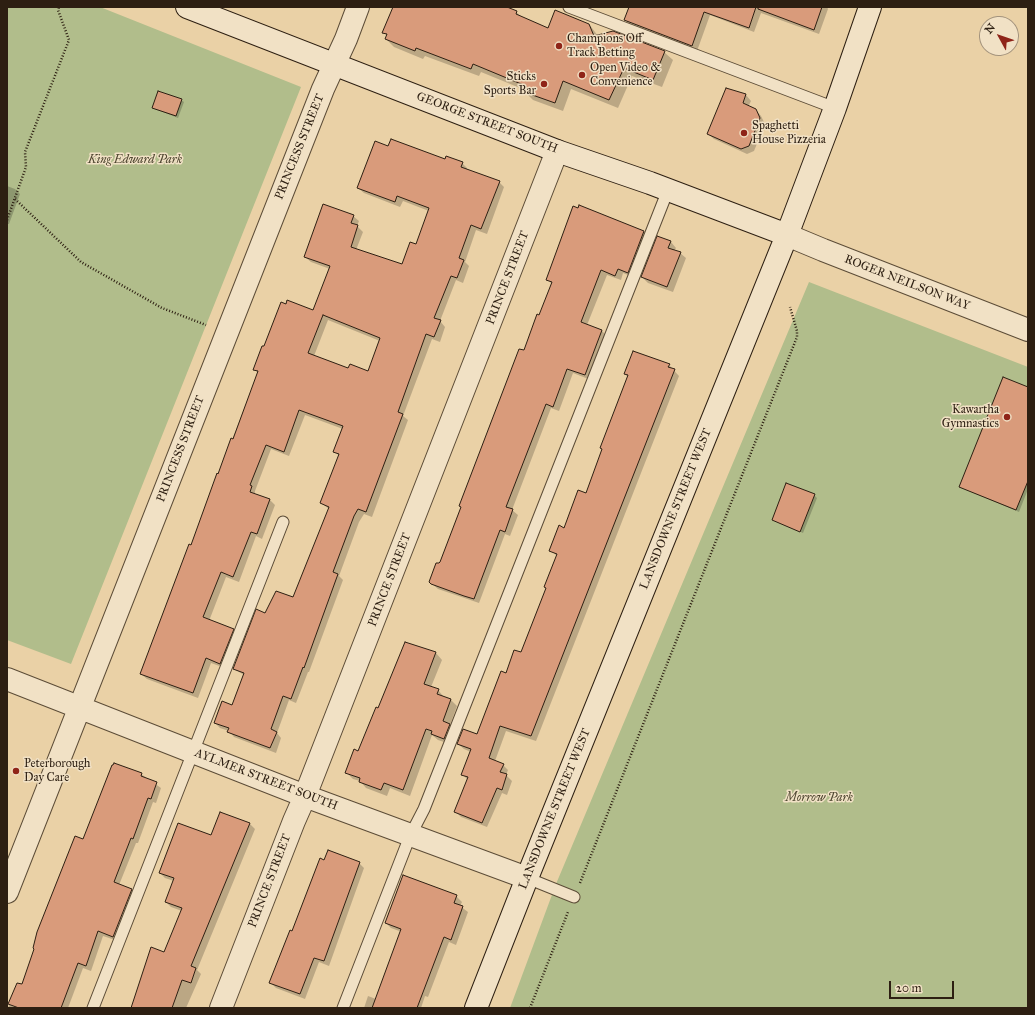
<!DOCTYPE html>
<style>
body{margin:0}
#map{position:relative;width:1035px;height:1015px;overflow:hidden;background:#ead1a6;font-family:"IM FELL Great Primer",serif}
canvas{display:block}
.frame{position:absolute;inset:0;border:8px solid #2d1f12;pointer-events:none}
.north{position:absolute;left:979px;top:16px;width:40px;height:40px;box-sizing:border-box;background:#f1e1c5;border:1px solid #a3937d;border-radius:50%;rotate:310deg;font-size:11px;font-weight:700;line-height:16px;text-align:center;color:#2d1f12}
.north::after{content:'';display:block;margin:auto;width:14px;height:18px;background:#8f2418;clip-path:polygon(50% 0,100% 100%,50% 72%,0 100%)}
.scale{position:absolute;left:889px;top:981px;width:65px;height:18px;box-sizing:border-box;border:2px solid #2d1f12;border-top:0;padding-left:5px;font-size:12px;line-height:14px;white-space:nowrap;color:#2d1f12;-webkit-text-stroke:3px #f1e1c5;paint-order:stroke}
</style>
<div id="map">
<canvas width="1035" height="1015"></canvas>
<div class="frame"></div>
<div class="north">N</div>
<div class="scale">20 m</div>
</div>
<script>
const ctx = document.querySelector('canvas').getContext('2d');
ctx.lineJoin = 'round';
function fill(path, color) {
  ctx.fillStyle = color;
  ctx.fill(path, 'evenodd');
}
function shape(rows) {
  const path = new Path2D();
  for (const r of rows) {
    path.moveTo(r[0], r[1]);
    for (let i = 2; i < r.length; i += 2) path.lineTo(r[i], r[i + 1]);
  }
  return path;
}
function trace(path, color, width, dash) {
  ctx.strokeStyle = color;
  ctx.lineWidth = width;
  ctx.lineCap = dash ? 'butt' : 'round';
  ctx.setLineDash(dash || []);
  ctx.stroke(path);
}
function write(font, color, halo, rows, align = 'center') {
  ctx.font = font + ' "IM FELL Great Primer",serif';
  ctx.lineWidth = 3;
  ctx.setLineDash([]);
  ctx.textBaseline = 'middle';
  ctx.strokeStyle = halo;
  ctx.fillStyle = color;
  for (const [text, x, y, turn = 0] of rows) {
    ctx.save();
    ctx.translate(x, y);
    ctx.rotate((+turn || 0) * Math.PI / 180);
    ctx.textAlign = isNaN(turn) ? turn : align;
    if (halo) ctx.strokeText(text, 0, 0);
    ctx.fillText(text, 0, 0);
    ctx.restore();
  }
}
const green = shape([
 [7,7,100,7,301,87,71,664,7,640],
 [809,282,1028,367,1028,1008,510,1008,556,884]
]);
const shadow = shape([
 [394,7,504,7,516,12,523,18,549,30,589,24,598,36,664,52,673,60,662,87,632,76,618,108,571,89,563,111,533,100,525,92,525,90,481,72,479,76,425,56,423,59,394,47,386,39,387,36,384,32],
 [630,7,827,7,828,9,819,34,761,13,754,32,710,15,697,51,630,25,625,20],
 [726,89,746,95,751,101,748,107,756,110,761,116,765,124,754,151,747,154,714,139,708,134],
 [181,100,184,102,178,118,153,108],
 [388,147,462,163,467,168,467,170,499,182,504,187,487,234,476,230,465,262,469,266,463,283,456,280,440,321,445,327,440,342,432,339,403,416,408,420,372,517,364,514,359,522,339,576,343,580,309,672,308,672,296,703,289,700,277,733,281,738,276,753,234,737,229,731,220,728,215,723,232,706,244,675,234,669,266,614,294,598,329,509,321,503,339,456,335,451,343,429,305,415,289,456,271,449,255,491,255,495,270,500,275,505,262,539,256,536,239,582,226,577,209,621,233,630,238,635,225,668,211,663,198,698,147,679,141,674,258,373,254,369,265,348,314,311,330,269,311,262,305,257,353,216,359,221,357,226,363,232,356,250,402,266,416,245,429,211,403,201,400,207,364,193,358,188],
 [328,320,380,341,369,372,349,369,314,356],
 [7,186,15,189,20,194,9,224,7,224],
 [579,206,644,232,649,237,633,277,623,273,621,280,607,275,587,325,602,331,607,336,591,380,573,373,559,411,551,408,512,510,518,515,510,536,505,534,479,603,438,589,430,582,439,565,524,352,540,317,552,284,547,279],
 [658,237,671,242,676,248,674,251,680,253,686,258,673,292,648,283,642,277],
 [669,365,679,376,536,741,506,731,495,761,503,765,508,770,506,775,512,781,507,795,502,793,487,827,461,817,456,812,468,780,463,775,471,752,464,749,458,744,477,735,506,674,522,654,547,589,557,556,550,550,587,494,603,450,601,448,628,377,625,374],
 [1028,388,1028,489,1019,512,960,487],
 [814,495,817,498,803,533,773,520],
 [436,653,442,660,431,687,438,690,444,697,451,700,457,706,450,725,456,731,450,744,438,740,432,735,410,796,390,788,387,796,366,788,360,781,353,779,346,772,359,752,379,709],
 [141,774,161,788,156,803,153,802,138,843,136,843,119,885,131,890,137,895,118,941,103,936,91,971,83,968,68,1008,8,1008,17,984,22,986,84,841],
 [250,824,255,829,197,970,201,974,186,1008,132,1008,165,954,182,911,171,907,166,902,174,881,165,878,160,873,212,836],
 [324,861,359,863,364,868,329,966,319,962,305,999,276,988,270,982],
 [456,896,462,902,460,906,468,912,456,945,449,942,428,997,425,996,421,1008,364,1008,368,996,376,999,402,932,391,928,386,923]
]);
const building = shape([
 [393,7,507,7,517,11,516,14,548,28,555,10,589,24,594,36,613,31,665,51,653,80,624,68,609,100,563,81,555,103,524,92,526,86,473,64,471,69,416,48,415,51,385,39,387,34,382,33,393,7],
 [629,7,756,7,749,28,704,12,692,46,624,20,629,7],
 [758,7,822,7,814,30,758,9,758,7],
 [726,88,746,94,743,103,756,109,760,118,749,146,741,149,707,134,726,88],
 [158,91,182,99,176,116,152,108,158,91],
 [391,139,445,159,446,156,463,162,461,167,500,181,481,229,471,225,459,258,464,260,457,278,451,276,434,318,441,320,434,337,426,334,398,412,403,414,366,512,358,509,354,516,333,572,338,574,304,668,303,667,291,699,283,696,271,729,277,732,270,748,227,732,229,728,214,723,222,701,232,705,244,673,233,669,256,609,265,613,276,591,293,597,329,507,320,503,339,454,333,452,343,426,299,410,284,452,266,445,250,485,252,486,250,492,270,499,257,534,251,532,233,577,221,572,203,617,234,629,220,664,206,658,193,693,140,674,189,544,191,545,217,473,218,474,231,438,233,439,258,371,253,370,262,346,264,346,281,302,286,304,287,300,313,310,330,266,304,257,323,204,354,215,351,223,358,225,351,247,402,264,410,242,416,244,429,208,397,196,395,202,357,188,375,141,388,146,391,139],
 [323,315,380,338,368,371,350,364,348,368,308,353,323,315],
 [579,205,644,231,628,273,618,269,615,276,601,270,581,322,602,330,585,375,567,369,553,407,546,404,506,507,513,509,505,532,500,530,474,599,464,596,431,584,429,582,436,563,439,563,440,562,461,507,459,506,519,349,524,350,537,314,539,315,552,282,546,280,573,206,578,208,579,205],
 [657,236,671,241,668,248,681,252,667,287,641,277,657,236],
 [633,351,670,364,668,367,675,369,531,736,500,726,489,758,504,764,500,772,507,774,502,790,497,788,482,823,454,812,468,777,461,775,471,749,457,744,463,729,477,734,501,671,506,673,514,650,521,652,546,588,544,587,557,554,549,551,559,525,564,528,578,490,586,493,602,449,600,448,628,375,624,374,633,351],
 [1003,377,1028,387,1028,481,1016,510,959,487,1003,377],
 [786,483,815,494,800,532,772,520,786,483],
 [405,642,436,652,424,684,439,689,437,694,451,699,443,721,450,724,444,739,431,734,432,731,426,729,403,790,384,783,381,790,359,782,360,778,345,773,354,749,358,751,376,707,378,708,405,642],
 [114,763,142,773,141,776,157,782,151,799,148,798,133,839,131,838,114,882,132,889,113,937,98,931,86,966,78,963,61,1008,19,1008,8,1004,17,983,22,984,34,949,33,948,37,932,75,836,83,839,112,765,113,765,114,763],
 [220,812,250,823,191,966,196,968,191,983,182,980,172,1008,131,1008,151,947,164,952,182,908,165,902,174,878,159,873,178,823,211,835,220,812],
 [328,850,360,862,324,961,314,958,300,994,269,983,290,930,292,931,320,858,324,860,328,850],
 [403,875,457,895,454,903,463,906,451,940,444,937,417,1008,372,1008,401,929,385,923,403,875]
]);
const path = shape([
 [15,199,81,262,162,308,206,325],
 [7,220,26,167,25,152,69,40,58,10,59,7],
 [580,883,797,337,797,331,790,307],
 [530,1008,568,912]
]);
const service = shape([
 [569,7,835,108],
 [527,878,574,897],
 [93,1008,283,522],
 [343,1008,410,836,424,809,668,190]
]);
const minor = shape([
 [787,235,823,250,1028,330],
 [7,679,305,796,527,878],
 [7,892,323,89,346,39,358,7],
 [221,1008,294,821,305,796,557,151]
]);
const secondary = shape([
 [187,7,557,151,650,183,787,235],
 [476,1008,527,878,787,235,835,108,870,7]
]);
const markers = [
 [559,46,4,"#8f2418"],
 [582,75,4,"#8f2418"],
 [544,84,4,"#8f2418"],
 [744,133,4,"#8f2418"],
 [1007,417,4,"#8f2418"],
 [16,771,4,"#8f2418"]
];
const poiNames = [
 ["Champions Off",567,39],
 ["Track Betting",567,53],
 ["Open Video &",590,68],
 ["Convenience",590,82],
 ["Sticks",536,77,"right"],
 ["Sports Bar",536,91,"right"],
 ["Spaghetti",752,126],
 ["House Pizzeria",752,140],
 ["Kawartha",999,410,"right"],
 ["Gymnastics",999,424,"right"],
 ["Peterborough",24,764],
 ["Day Care",24,778]
];
const streetNames = [
 ["GEORGE STREET SOUTH",487,123,21],
 ["PRINCESS STREET",300,147,-68],
 ["PRINCE STREET",508,278,-69],
 ["ROGER NEILSON WAY",907,283,21],
 ["PRINCESS STREET",181,449,-69],
 ["LANSDOWNE STREET WEST",676,509,-68],
 ["PRINCE STREET",390,580,-69],
 ["AYLMER STREET SOUTH",266,780,21],
 ["LANSDOWNE STREET WEST",555,809,-68],
 ["PRINCE STREET",270,881,-69]
];
const parkNames = [
 ["King Edward Park",135,160],
 ["Morrow Park",819,798]
];
fill(green, '#b1bd8b');
fill(shadow, '#0003');
fill(building, '#d99b7b');
trace(building, '#2d1f12', 1);
trace(service, '#5c4c37', 13);
trace(minor, '#5c4c37', 24);
trace(secondary, '#2d1f12', 24);
trace(path, '#2d1f12', 2.5, [1, 2]);
trace(service, '#f1e1c5', 11);
trace(minor, '#f1e1c5', 22);
trace(secondary, '#f1e1c5', 22);
for (const [x, y, r, color] of markers) {
  const dot = new Path2D();
  dot.arc(x, y, r, 0, 2 * Math.PI);
  ctx.fillStyle = color;
  ctx.fill(dot);
  trace(dot, '#f1e1c5', 1.5);
}
write('12px', '#2d1f12', '#f1e1c5', poiNames, 'left');
write('12px', '#2d1f12', '#f1e1c5', streetNames);
write('italic 12px', '#4e4630', '#f1e1c5', parkNames);
</script>
